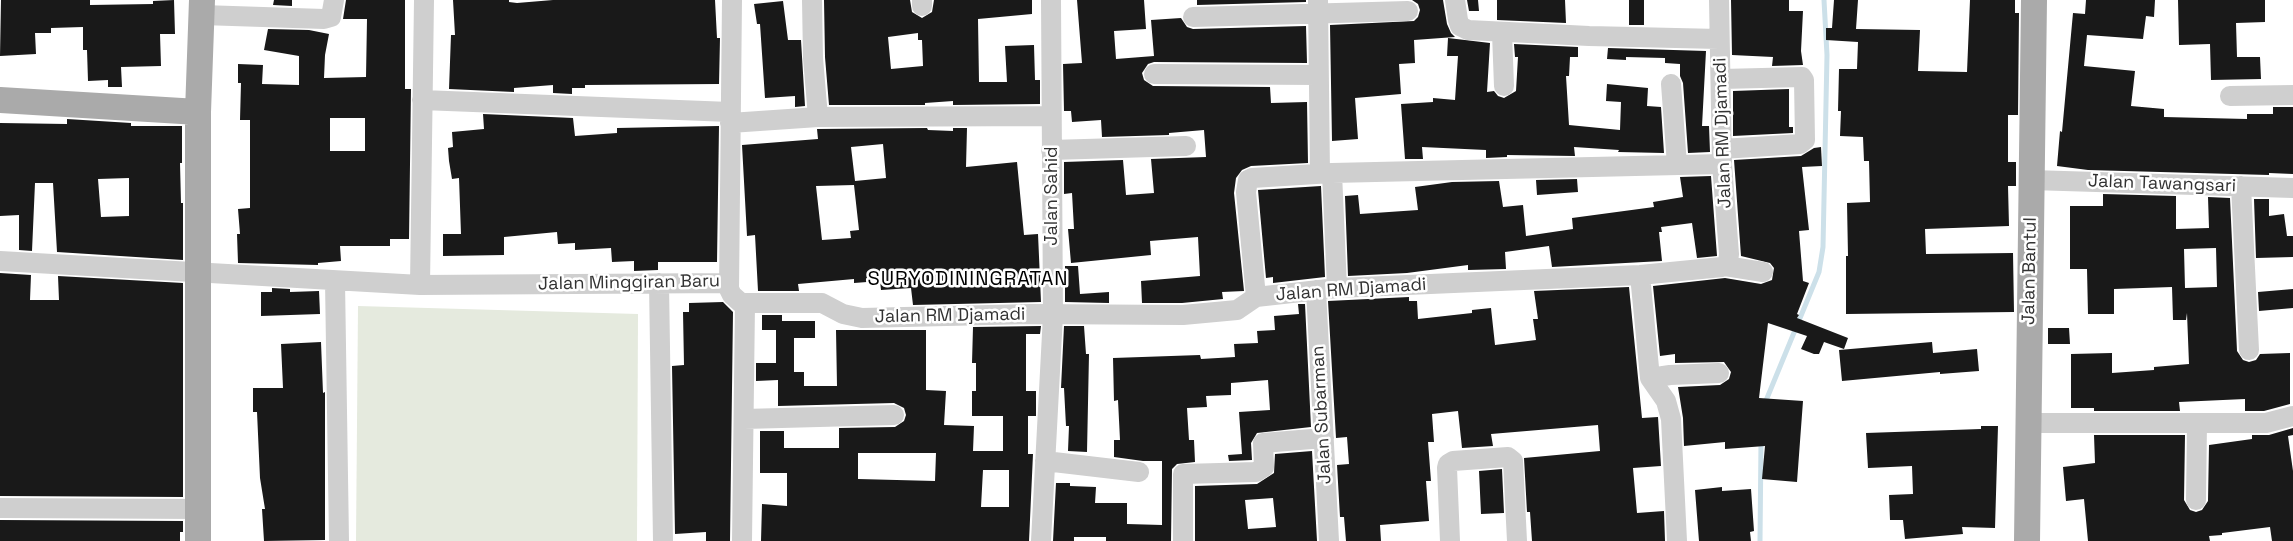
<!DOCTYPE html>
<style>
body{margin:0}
canvas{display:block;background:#fff}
</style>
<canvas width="2293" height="541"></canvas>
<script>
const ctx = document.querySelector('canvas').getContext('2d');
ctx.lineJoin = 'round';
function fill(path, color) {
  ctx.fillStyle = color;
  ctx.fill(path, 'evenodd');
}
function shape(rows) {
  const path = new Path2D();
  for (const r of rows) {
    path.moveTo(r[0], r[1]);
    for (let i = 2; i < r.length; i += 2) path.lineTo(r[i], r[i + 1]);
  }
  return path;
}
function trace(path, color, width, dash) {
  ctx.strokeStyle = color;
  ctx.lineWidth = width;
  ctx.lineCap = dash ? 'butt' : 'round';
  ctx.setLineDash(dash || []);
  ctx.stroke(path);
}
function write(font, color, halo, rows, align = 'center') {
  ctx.font = font + ' "Space Grotesk",sans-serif';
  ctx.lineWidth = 5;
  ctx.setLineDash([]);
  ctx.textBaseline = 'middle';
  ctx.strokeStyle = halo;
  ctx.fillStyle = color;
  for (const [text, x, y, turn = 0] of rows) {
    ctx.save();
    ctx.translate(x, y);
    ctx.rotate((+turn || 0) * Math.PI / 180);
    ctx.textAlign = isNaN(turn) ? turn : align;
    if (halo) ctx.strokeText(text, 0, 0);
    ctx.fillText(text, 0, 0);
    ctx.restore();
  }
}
const green = shape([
 [358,306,638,314,637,541,356,541]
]);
const stream = shape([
 [1765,403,1819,272,1823,247,1827,55,1824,0],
 [1760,541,1761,442]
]);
const building = shape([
 [1,0,90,0,90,5,153,4,153,1,174,0,175,34,160,34,161,66,121,67,122,87,108,87,108,80,88,81,87,50,83,50,83,27,51,28,51,33,35,33,36,54,0,56],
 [274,0,292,0,292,6,273,5],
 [346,0,405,0,405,89,411,89,409,239,390,239,390,246,340,246,341,261,318,263,318,265,238,263,237,234,240,234,238,209,250,208,250,120,240,120,241,83,238,83,238,64,263,65,262,84,299,85,299,56,264,50,268,29,309,30,329,34,325,55,324,78,366,77,367,19,343,19],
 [330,118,365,118,365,151,330,151],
 [453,0,509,0,509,2,517,3,553,0,715,0,717,38,720,38,719,84,585,85,585,88,572,88,572,94,553,93,553,85,514,88,514,92,449,89,451,35,455,35],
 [824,0,910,0,912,12,922,18,932,12,934,0,1032,0,1032,14,978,19,979,82,1007,82,1005,46,1034,45,1035,80,1040,80,1040,104,953,105,953,101,925,103,925,105,829,105,825,57],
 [918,33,918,40,922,40,923,66,891,69,888,37],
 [1077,0,1144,0,1146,29,1114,31,1116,59,1154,56,1151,20,1181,18,1187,27,1193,29,1306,26,1307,63,1154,62,1148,64,1142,73,1144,80,1153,86,1270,87,1271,103,1307,102,1308,163,1251,166,1242,170,1236,178,1234,193,1244,291,1222,292,1223,299,1182,303,1142,303,1141,281,1200,276,1198,237,1150,241,1151,255,1071,263,1068,229,1074,229,1072,193,1064,194,1064,162,1123,160,1126,195,1154,193,1151,159,1206,157,1204,130,1169,133,1169,135,1102,137,1101,120,1072,122,1071,111,1064,111,1063,64,1082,63],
 [1197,0,1306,0,1306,2,1197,5],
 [1412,0,1443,0,1447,24,1451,33,1455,37,1414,40,1415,63,1399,64,1401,94,1355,98,1358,139,1332,141,1330,25,1414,21,1418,17,1420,10,1418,4],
 [1467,0,1478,0,1479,11,1469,11],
 [1497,0,1565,0,1566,23,1497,20],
 [1629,0,1644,0,1644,25,1629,25],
 [1731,0,1789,0,1789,11,1803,11,1801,51,1803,65,1772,66,1773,57,1732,55],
 [1834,0,1858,0,1856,29,1920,30,1918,71,1967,72,1970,0,2015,0,2015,13,2019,13,2018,115,2008,115,2008,162,2016,162,2016,186,2008,186,2009,226,1925,229,1926,254,2013,253,2014,312,1846,314,1846,256,1848,256,1847,203,1870,202,1869,161,1864,161,1863,137,1840,136,1841,111,1838,111,1839,69,1857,69,1858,42,1826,40,1826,28,1832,28],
 [2086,0,2155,0,2154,17,2146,16,2143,39,2087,35,2084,66,2135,71,2131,106,2164,109,2164,117,2247,119,2247,114,2273,114,2273,107,2293,107,2293,174,2269,173,2269,175,2088,170,2057,166,2060,131,2062,132,2073,13,2085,14],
 [2178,0,2265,0,2265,22,2236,23,2237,57,2260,57,2261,79,2211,80,2210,44,2179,45],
 [783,1,788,40,801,40,805,106,795,107,795,96,765,98,760,24,757,24,754,4],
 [1448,38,1490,43,1487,92,1494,91,1498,96,1504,98,1516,91,1518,57,1515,57,1514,44,1578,47,1578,57,1570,57,1569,76,1566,76,1569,125,1620,130,1621,102,1606,101,1607,84,1648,88,1647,106,1661,107,1664,153,1618,152,1619,150,1574,147,1575,156,1507,155,1507,157,1486,158,1486,150,1422,147,1423,159,1405,159,1401,104,1433,102,1433,98,1455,100,1458,56,1447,56],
 [1608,48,1706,51,1702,126,1709,126,1710,152,1688,153,1683,83,1680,76,1680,64,1665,63,1665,58,1626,57,1626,60,1607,59],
 [1789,89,1789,127,1793,127,1793,133,1733,136,1733,91],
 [483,114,573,118,575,136,617,133,617,128,719,126,717,262,658,262,658,270,634,271,634,261,612,262,611,248,575,250,575,243,558,244,557,232,504,237,504,255,443,256,443,234,461,234,459,178,452,179,449,161,448,148,453,147,452,132,484,129],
 [67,119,131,123,131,126,182,126,182,163,180,163,181,203,183,203,183,260,57,252,53,183,35,183,32,251,19,250,19,215,0,216,0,123,67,124],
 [129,178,129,216,101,217,98,179],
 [927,128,928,130,953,131,953,128,967,128,966,167,1017,162,1024,235,1038,234,1041,302,913,305,911,288,881,290,880,281,854,283,854,279,798,284,799,291,758,291,755,235,747,236,742,145,818,139,817,129],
 [883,144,886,178,855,181,851,147],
 [854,185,859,230,850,231,851,238,822,240,816,186],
 [1821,147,1822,166,1802,167,1809,230,1799,231,1803,281,1809,283,1797,314,1799,315,1797,318,1848,338,1844,349,1824,342,1819,354,1814,354,1801,349,1807,336,1768,323,1759,398,1803,401,1797,482,1762,479,1765,446,1725,449,1725,442,1684,446,1683,418,1678,387,1720,385,1729,379,1731,372,1724,362,1675,363,1675,354,1660,356,1653,286,1725,278,1761,284,1772,280,1774,268,1770,263,1741,256,1734,160,1801,156,1814,148],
 [1711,176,1717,256,1697,258,1692,223,1661,227,1662,232,1659,232,1662,261,1552,267,1549,246,1505,252,1506,269,1468,270,1468,265,1407,273,1348,276,1345,196,1358,195,1360,214,1418,210,1415,187,1452,182,1499,181,1503,207,1523,205,1526,236,1573,229,1572,218,1654,207,1653,202,1683,197,1680,177],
 [1577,179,1578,192,1537,195,1536,180],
 [1321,186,1325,277,1273,283,1273,277,1266,278,1258,190],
 [2103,194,2176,196,2176,229,2209,228,2208,197,2230,198,2237,351,2243,360,2249,362,2256,360,2260,354,2290,353,2290,404,2264,411,2245,411,2245,399,2179,402,2180,411,2094,411,2094,408,2071,408,2071,354,2112,353,2112,373,2154,370,2154,367,2189,364,2187,313,2186,320,2173,320,2172,287,2114,289,2114,314,2088,314,2087,269,2070,269,2070,206,2103,206],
 [2216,248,2217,287,2185,288,2184,249],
 [2254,199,2269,199,2269,216,2284,214,2287,236,2293,236,2293,257,2256,258],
 [1065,266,1078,266,1080,294,1109,292,1109,303,1065,302],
 [0,273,31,275,30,300,59,300,58,276,183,283,183,497,0,496],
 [1629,287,1642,418,1658,417,1661,466,1633,468,1637,513,1664,511,1665,541,1532,541,1530,512,1527,512,1524,458,1600,451,1598,425,1491,434,1493,446,1462,448,1458,411,1432,414,1434,442,1428,442,1431,481,1426,481,1429,521,1380,525,1381,541,1346,541,1344,517,1340,517,1337,465,1349,464,1347,437,1336,438,1328,301,1409,297,1409,301,1417,301,1418,319,1472,313,1472,310,1491,308,1495,345,1536,340,1533,319,1538,319,1534,291],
 [272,288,290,289,290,292,319,291,320,314,261,316,261,292,272,292],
 [2293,289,2293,308,2259,311,2258,292],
 [723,302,733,312,730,541,706,541,706,532,675,534,672,366,684,365,683,312,689,312,689,303],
 [1298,304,1305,304,1311,427,1257,433,1251,443,1252,460,1229,461,1228,455,1242,454,1239,412,1270,410,1268,380,1231,383,1231,395,1206,396,1207,407,1187,408,1189,440,1194,440,1195,462,1177,464,1172,469,1171,541,1106,541,1106,537,1074,537,1074,541,1053,541,1056,483,1070,483,1070,486,1096,487,1095,503,1127,503,1127,524,1162,525,1162,461,1143,461,1114,457,1114,440,1120,440,1118,400,1114,401,1113,358,1200,355,1201,359,1235,357,1234,344,1258,343,1257,331,1275,330,1274,316,1299,314],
 [762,315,782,315,782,321,815,321,815,338,794,338,794,372,804,372,804,386,837,386,836,330,926,330,926,390,946,391,944,425,974,426,973,451,1003,451,1003,416,972,416,972,391,976,391,976,363,972,363,973,327,1041,326,1040,334,1026,334,1026,391,1036,391,1036,416,1028,416,1028,454,1033,454,1029,541,761,541,762,504,787,506,787,473,760,473,760,431,784,431,784,448,839,448,839,428,895,427,904,421,906,415,904,408,894,403,778,406,778,380,756,381,756,363,776,363,776,330,762,330],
 [858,453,936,453,935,481,858,479],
 [983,470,1009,470,1009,507,981,507],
 [1064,326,1084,326,1086,354,1089,354,1087,452,1068,451,1069,426,1066,426,1064,388,1061,388],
 [2048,328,2069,328,2070,344,2048,344],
 [321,342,323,393,325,392,325,540,264,541,262,509,265,509,260,478,257,412,253,412,253,388,283,388,281,344],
 [1932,342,1933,353,1977,349,1979,371,1940,374,1940,372,1842,381,1839,350],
 [1981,426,1998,426,1995,528,1962,527,1963,534,1905,539,1903,520,1890,520,1889,495,1913,494,1912,466,1868,468,1866,433,1981,429],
 [2293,428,2293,435,2288,436,2293,471,2293,541,2272,541,2270,527,2222,533,2222,535,2209,536,2210,541,2088,541,2084,499,2066,501,2063,467,2095,463,2094,435,2185,435,2184,500,2190,510,2196,512,2202,510,2208,501,2209,445,2252,439,2252,435,2269,435],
 [1312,451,1317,541,1195,541,1195,486,1257,484,1274,473,1275,454],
 [1273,498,1276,527,1248,529,1245,500],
 [1502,469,1504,513,1481,514,1479,471],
 [1722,487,1722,491,1751,489,1754,531,1750,532,1751,541,1699,541,1695,490],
 [0,520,183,521,183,532,180,532,180,541,0,541]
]);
const minor = shape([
 [732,0,729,289,732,295,741,303,822,303,843,314,862,318,1031,314,1183,315,1237,310,1256,297,1337,288,1640,275,1722,267,1728,263,1729,254,1722,164,1719,0],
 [922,0,922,6],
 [1318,0,1320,173],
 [1455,0,1458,20,1460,26,1468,30,1589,36,1719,39],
 [202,15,324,19,331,17,334,0],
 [1193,17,1408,11],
 [1502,33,1504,86],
 [1154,74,1318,75],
 [1671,84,1677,165],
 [2230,96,2293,95],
 [422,100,730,112],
 [818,117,1051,116],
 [730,123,818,117,813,58,812,0],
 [1722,149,1800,144,1805,140,1804,80,1802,77,1722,79],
 [1051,150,1186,146],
 [1332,173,1337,288],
 [2031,180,2293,188],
 [2241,186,2249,350],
 [0,261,420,285,728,283],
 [1725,266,1763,272],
 [1640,275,1650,378,1666,401,1671,419,1677,541],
 [335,281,339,541],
 [659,283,663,541],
 [420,285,424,0],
 [1316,290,1329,541],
 [1256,297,1246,192,1248,180,1252,178,1332,173,1722,164],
 [1650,378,1670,375,1719,373],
 [744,419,894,415],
 [2029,423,2266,423,2293,416],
 [1045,461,1139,472],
 [2196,500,2197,423],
 [0,508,198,509],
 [742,541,745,304],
 [1041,541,1053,315,1051,0],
 [1183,541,1183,474,1256,472,1264,467,1263,443,1324,438],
 [1450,541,1447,468,1448,464,1453,461,1508,457,1513,461,1517,541]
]);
const major = shape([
 [0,100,198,112],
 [198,541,198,112,202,0],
 [2027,541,2034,0]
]);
const streetNames = [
 ["Jalan RM Djamadi",1723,133,-92],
 ["Jalan Tawangsari",2162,184,2],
 ["Jalan Sahid",1052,196,-90],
 ["Jalan Bantul",2030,271,-89],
 ["Jalan Minggiran Baru",629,283,-1],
 ["Jalan RM Djamadi",1351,290,-4],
 ["Jalan RM Djamadi",950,316,-1],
 ["Jalan Subarman",1322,415,-93]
];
const quarterNames = [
 ["SURYODININGRATAN",968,280]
];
fill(green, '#e5eade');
trace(stream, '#cce0e9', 5);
fill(building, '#191919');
trace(minor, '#cfcfcf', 20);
trace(major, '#aaa', 26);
write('18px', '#323232', '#fff', streetNames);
ctx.letterSpacing = '1px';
write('20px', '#000', '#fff', quarterNames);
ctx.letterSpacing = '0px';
</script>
